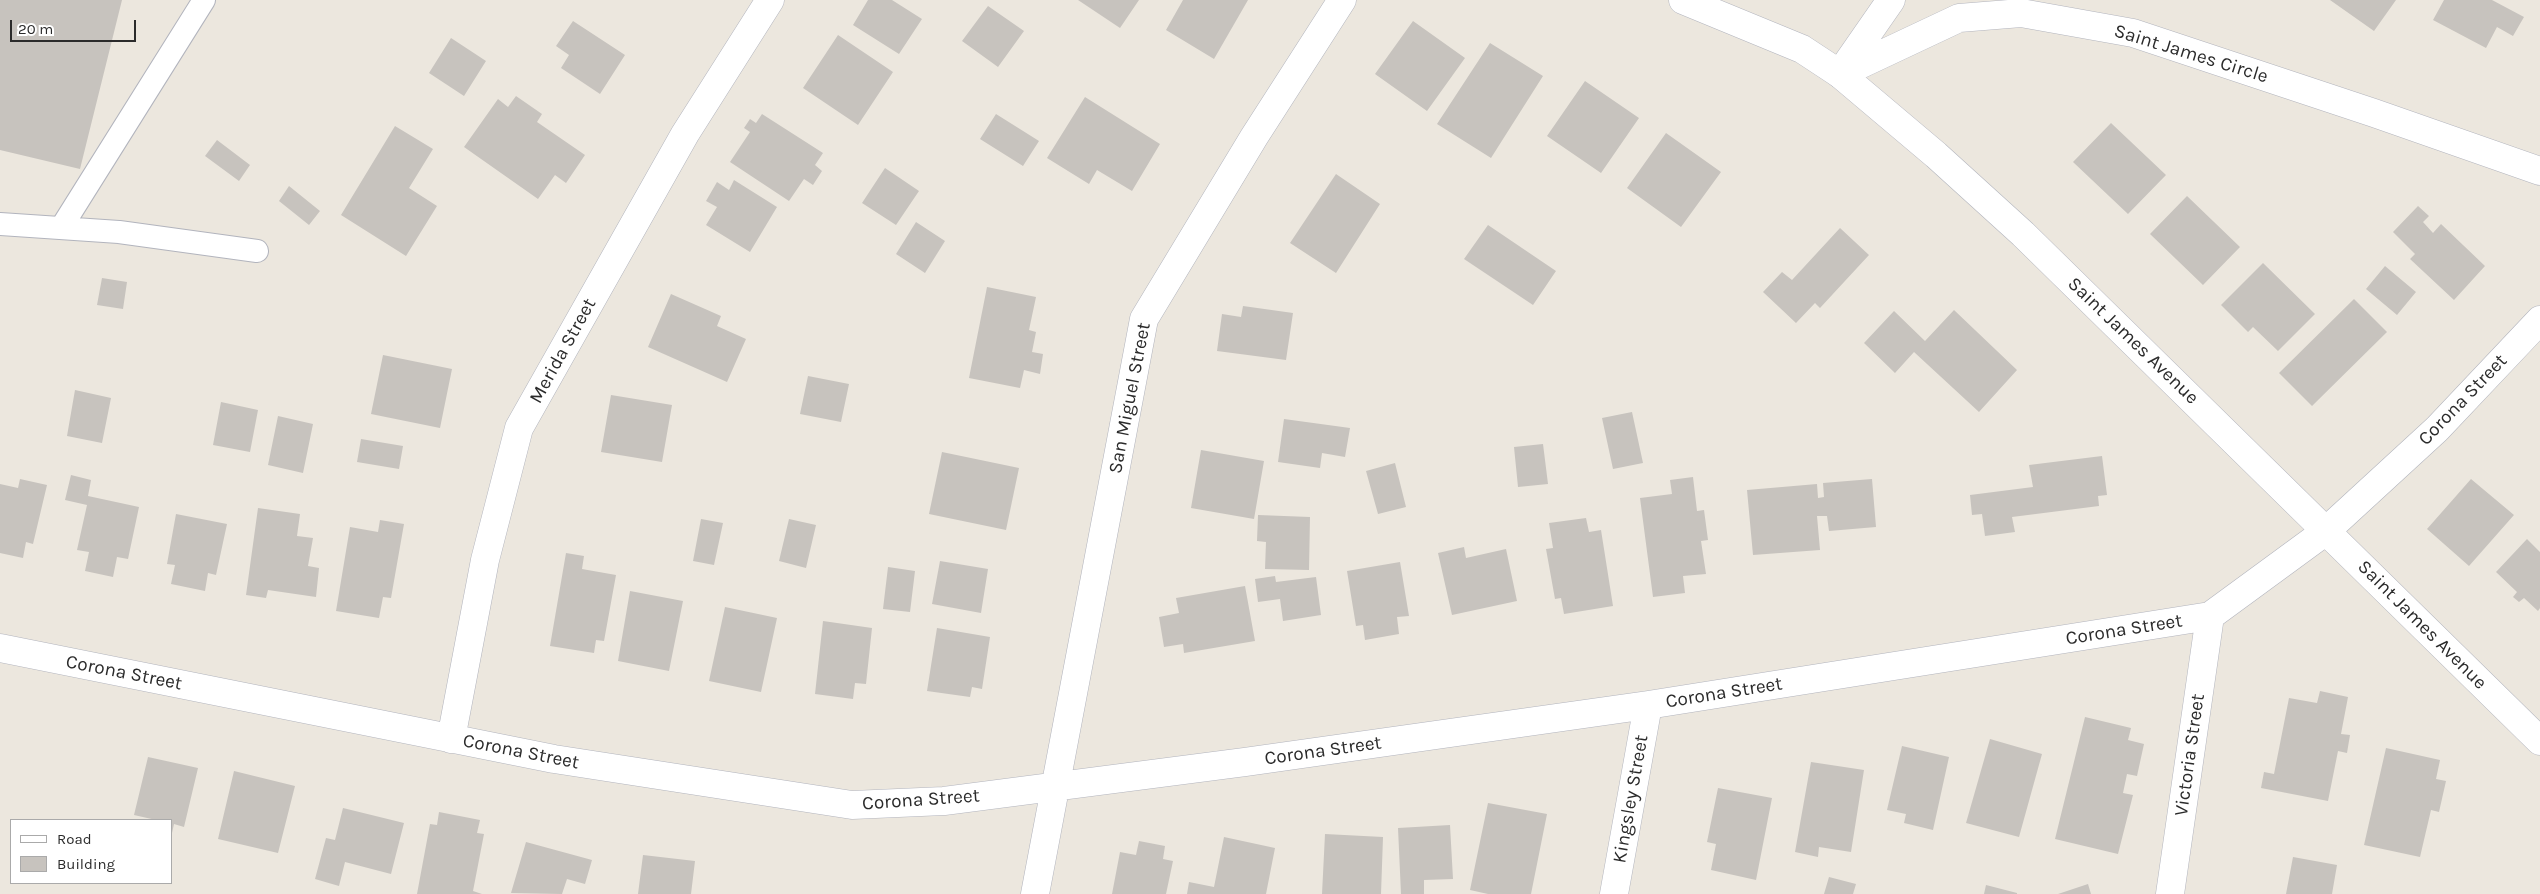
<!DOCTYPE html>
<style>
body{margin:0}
#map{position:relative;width:2540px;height:894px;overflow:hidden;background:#ece7de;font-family:Karla,sans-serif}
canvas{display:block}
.legend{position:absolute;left:10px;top:819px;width:162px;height:65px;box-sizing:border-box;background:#fff;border:1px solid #aaa;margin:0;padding:6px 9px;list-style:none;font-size:15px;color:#2b2b2b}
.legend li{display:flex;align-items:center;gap:10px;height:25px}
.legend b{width:25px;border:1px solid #aaa}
.scale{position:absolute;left:10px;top:20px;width:126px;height:22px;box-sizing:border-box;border:2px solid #2b2b2b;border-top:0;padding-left:6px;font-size:15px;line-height:18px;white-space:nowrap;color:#2b2b2b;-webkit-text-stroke:4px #fff;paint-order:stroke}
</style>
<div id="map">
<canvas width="2540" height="894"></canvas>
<ul class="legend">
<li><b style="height:6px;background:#fff"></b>Road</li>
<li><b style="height:14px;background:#c7c3be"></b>Building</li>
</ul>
<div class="scale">20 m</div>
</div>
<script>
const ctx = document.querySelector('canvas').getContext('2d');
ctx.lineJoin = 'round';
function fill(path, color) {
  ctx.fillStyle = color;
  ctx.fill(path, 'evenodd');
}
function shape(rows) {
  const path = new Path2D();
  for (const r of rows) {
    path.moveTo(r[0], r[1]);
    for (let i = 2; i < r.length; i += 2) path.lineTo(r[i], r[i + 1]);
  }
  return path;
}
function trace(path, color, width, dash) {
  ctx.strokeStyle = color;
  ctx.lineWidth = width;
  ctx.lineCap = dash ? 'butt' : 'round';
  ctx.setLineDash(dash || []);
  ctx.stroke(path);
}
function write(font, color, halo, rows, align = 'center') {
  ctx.font = font + ' Karla,sans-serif';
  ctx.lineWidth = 4;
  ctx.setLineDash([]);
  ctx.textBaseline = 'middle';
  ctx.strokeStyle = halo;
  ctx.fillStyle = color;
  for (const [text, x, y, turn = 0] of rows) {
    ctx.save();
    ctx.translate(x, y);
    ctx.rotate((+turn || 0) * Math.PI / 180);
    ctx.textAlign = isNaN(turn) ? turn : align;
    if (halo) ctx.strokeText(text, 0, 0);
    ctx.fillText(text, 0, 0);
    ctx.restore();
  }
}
const building = shape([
 [0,0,122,0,80,169,0,150],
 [868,0,892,0,922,19,899,54,853,25],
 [1078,0,1139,0,1120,28],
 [1183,0,1248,0,1214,59,1166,30],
 [2330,0,2396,0,2374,31],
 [2444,0,2492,0,2524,17,2513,36,2497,27,2486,48,2433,20],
 [988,6,1024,31,998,67,962,41],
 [573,21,625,55,600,94,561,68,569,55,556,46],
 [1413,21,1465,58,1427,111,1375,74],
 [838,35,893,72,858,125,803,88],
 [451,38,486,61,464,96,429,73],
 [1490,43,1543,76,1491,158,1437,124],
 [1585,81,1639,118,1601,173,1547,136],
 [516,96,542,114,537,122,585,155,566,183,555,175,538,199,464,147,498,99,508,107],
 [1085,97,1160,144,1132,191,1097,170,1089,184,1047,158],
 [762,114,823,153,815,165,822,171,813,185,804,179,789,201,730,162,750,132,744,128,750,119,756,123],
 [996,114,1039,141,1023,166,980,139],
 [2111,123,2166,175,2128,214,2073,162],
 [395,126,433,149,409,188,437,206,406,256,341,215],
 [1666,133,1721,172,1681,227,1627,188],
 [217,140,250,165,239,181,205,156],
 [885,168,919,191,896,225,862,203],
 [1336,174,1380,204,1336,273,1290,243],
 [734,180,777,207,750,252,706,225,717,207,706,201,717,182,729,190],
 [289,186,320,211,309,225,279,201],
 [2187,196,2240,247,2203,285,2150,234],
 [2418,206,2429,216,2423,222,2433,233,2441,224,2485,266,2454,300,2410,259,2415,254,2393,232],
 [916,222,945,241,925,273,896,254],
 [1488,225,1556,271,1533,305,1464,259],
 [1840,228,1869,255,1820,308,1815,303,1796,323,1763,292,1782,272,1792,280],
 [2263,263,2315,314,2278,351,2253,327,2248,332,2221,305],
 [2385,266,2416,292,2397,315,2366,289],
 [102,278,127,282,123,309,97,305],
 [987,287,1036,297,1029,330,1036,332,1032,352,1043,354,1040,374,1024,370,1020,388,969,378],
 [671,294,721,316,717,326,746,339,727,382,648,347],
 [2354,299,2387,332,2312,406,2279,373],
 [1243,306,1293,313,1286,360,1217,351,1222,314,1241,317],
 [1954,310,2017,370,1979,412,1914,352,1895,373,1864,343,1894,311,1925,341],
 [383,355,452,369,440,428,371,414],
 [808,376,849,384,841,422,800,414],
 [75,390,111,398,102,443,67,436],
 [611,395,672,405,662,462,601,452],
 [221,402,258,410,250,452,213,445],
 [1632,412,1643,463,1613,469,1602,418],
 [278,416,313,424,303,473,268,465],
 [1284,419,1350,428,1345,457,1322,453,1320,468,1278,462],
 [361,439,403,446,399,469,357,462],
 [1543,444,1548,484,1518,487,1514,447],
 [1201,450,1264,461,1254,519,1191,508],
 [942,452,1019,468,1006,530,929,514],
 [2102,456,2107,495,2098,496,2099,506,2012,517,2015,532,1985,536,1982,514,1972,515,1970,495,2033,487,2029,465],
 [1395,463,1406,507,1378,514,1366,471],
 [71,475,91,480,88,496,139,507,128,559,117,557,113,577,85,571,89,552,77,550,87,505,65,500],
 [1693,477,1697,511,1704,510,1708,540,1701,541,1706,574,1683,576,1685,593,1653,597,1640,498,1672,494,1670,480],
 [20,479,47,485,33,544,26,542,23,558,0,553,0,484,18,488],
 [1872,479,1876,527,1829,531,1827,516,1817,516,1820,550,1753,555,1747,490,1817,484,1818,498,1824,497,1823,483],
 [2471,479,2514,515,2469,566,2427,529],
 [258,508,300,514,297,536,313,538,308,566,319,568,316,597,268,590,266,598,246,595],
 [176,514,227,524,216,575,208,573,205,591,171,584,175,565,167,564],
 [1258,515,1310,517,1309,570,1265,569,1266,542,1257,541],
 [1586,518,1589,532,1601,530,1613,606,1564,614,1561,598,1555,599,1546,549,1553,548,1549,523],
 [701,519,723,523,714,565,693,561],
 [789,519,816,525,806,568,779,561],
 [380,520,404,524,391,598,383,597,379,618,336,611,350,527,378,532],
 [2527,539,2540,552,2540,608,2538,611,2524,598,2519,602,2513,597,2517,592,2496,572],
 [1464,547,1466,558,1506,549,1517,601,1452,615,1438,553],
 [566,553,584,556,582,569,616,575,604,641,596,640,594,653,550,646],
 [940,561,988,569,981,613,932,604],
 [1400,562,1409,616,1397,617,1399,634,1365,640,1363,625,1356,626,1347,571],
 [888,567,915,571,910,612,883,609],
 [1275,576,1276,582,1316,577,1321,615,1283,621,1280,599,1258,602,1255,579],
 [1245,586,1255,641,1184,653,1183,644,1164,647,1159,617,1179,613,1176,598],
 [630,591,683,601,669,671,618,661],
 [725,607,777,618,761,692,709,681],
 [823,621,872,628,866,684,855,683,853,699,815,694],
 [937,628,990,637,982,689,972,687,970,697,927,691],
 [2320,691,2348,697,2341,734,2350,735,2347,753,2338,751,2328,801,2261,788,2264,772,2274,774,2289,698,2317,703],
 [2085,717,2131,728,2128,740,2144,744,2137,776,2127,774,2123,793,2133,795,2118,854,2055,839],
 [1990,739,2042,754,2019,837,1966,823],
 [1902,746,1949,757,1933,830,1904,823,1906,814,1887,810],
 [2386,748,2440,760,2436,779,2446,781,2439,812,2431,810,2420,857,2364,845],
 [148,757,198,768,184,827,174,824,172,833,171,820,156,820,134,815],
 [1811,762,1864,770,1851,852,1819,847,1818,857,1795,852],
 [234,771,295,786,278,853,218,839],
 [1718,788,1772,798,1756,880,1711,870,1716,844,1707,842],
 [1488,803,1547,814,1531,894,1488,894,1470,890],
 [343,808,404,823,391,874,345,862,339,886,315,879,326,838,335,840],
 [439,812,480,820,477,833,484,834,473,891,482,894,417,894,430,824,437,825],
 [1450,825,1453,879,1424,880,1424,894,1401,894,1398,828],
 [1325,834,1383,837,1381,894,1322,894],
 [1224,837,1275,848,1266,894,1187,894,1189,882,1214,887],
 [1139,841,1165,846,1163,859,1173,861,1166,894,1112,894,1120,852,1136,855],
 [526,842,592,860,585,884,567,879,562,894,511,893],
 [643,855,695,861,691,894,638,894],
 [2293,857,2337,865,2332,894,2286,894],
 [1829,877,1856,884,1853,894,1824,894],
 [2088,884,2091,894,2058,894],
 [1986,885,2017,893,2017,894,1984,894]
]);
const lane = shape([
 [0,224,119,232,257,251],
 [61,228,204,0]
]);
const street = shape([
 [1841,72,1891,0],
 [1840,74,1959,18,2021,13,2133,33,2374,113,2540,171],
 [0,648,554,759,852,805,944,801,1245,762,1648,705,2210,616,2326,531,2437,429,2540,320],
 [451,739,485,560,519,428,685,134,770,0],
 [1035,894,1144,319,1254,137,1342,0],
 [1614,894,1648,705],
 [2170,894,2210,616]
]);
const secondary = shape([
 [1683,0,1802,49,1840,74,1936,155,2023,234,2540,741]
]);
const streetNames = [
 ["Saint James Circle",2191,54,17],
 ["Saint James Avenue",2133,341,44],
 ["Merida Street",563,351,-61],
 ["San Miguel Street",1130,398,-79],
 ["Corona Street",2463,400,-46],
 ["Saint James Avenue",2422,625,45],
 ["Corona Street",2124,630,-9],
 ["Corona Street",124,673,11],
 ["Corona Street",1724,693,-9],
 ["Corona Street",1323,751,-8],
 ["Corona Street",521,752,11],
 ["Victoria Street",2190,755,-82],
 ["Kingsley Street",1631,799,-80],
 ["Corona Street",921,800,-4]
];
fill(building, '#c7c3be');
trace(lane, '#b2b4bd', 24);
trace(street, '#b2b4bd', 29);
trace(secondary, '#b2b4bd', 29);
trace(lane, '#fff', 22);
trace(street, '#fff', 28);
trace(secondary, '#fff', 28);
write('19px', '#2b2b2b', '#fff', streetNames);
</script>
